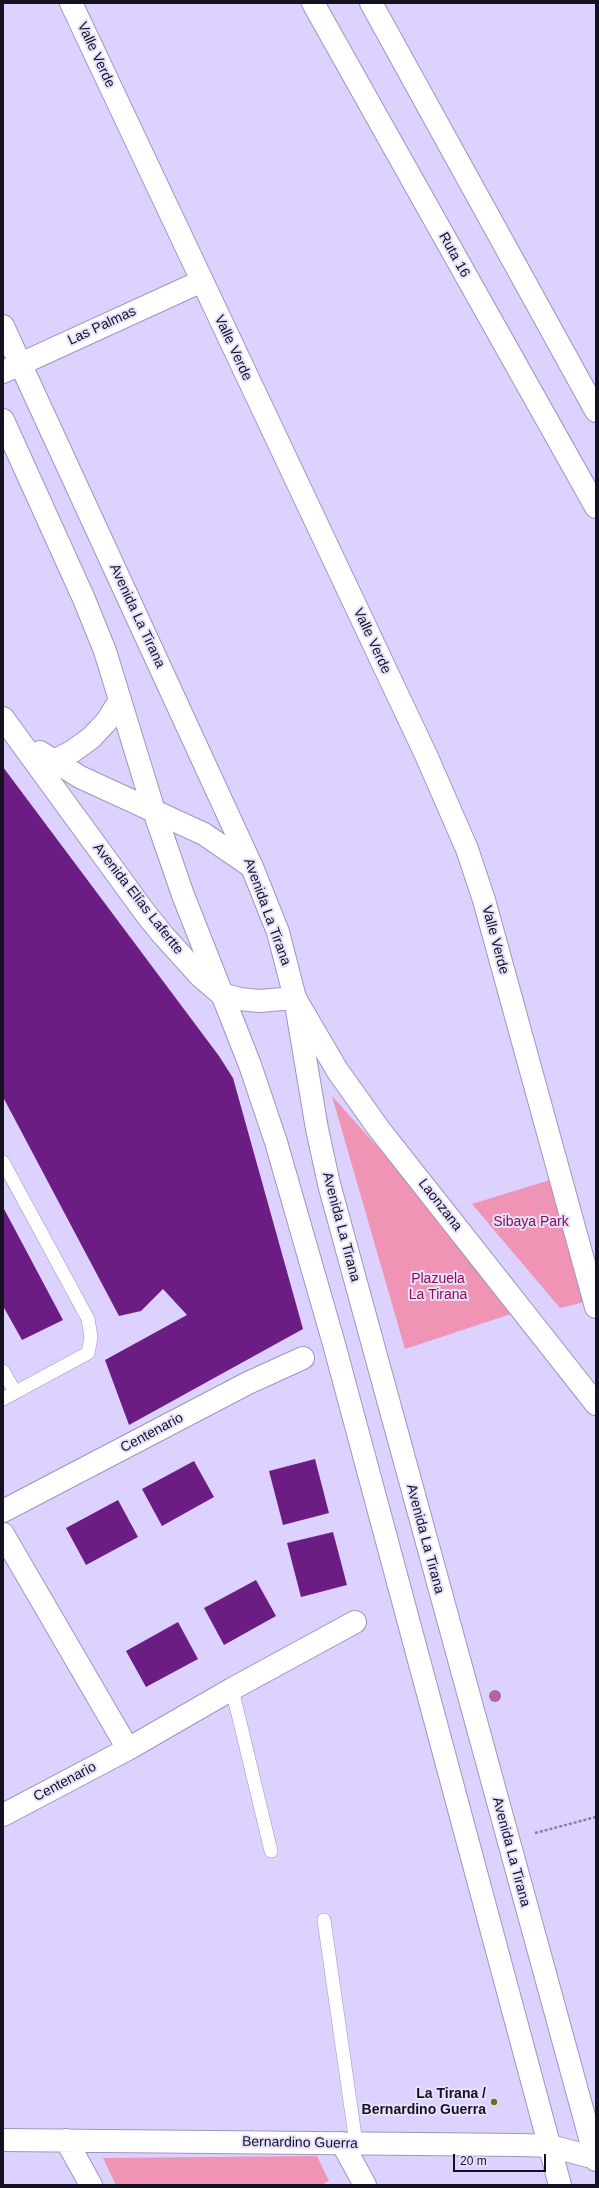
<!DOCTYPE html>
<meta charset="utf-8">
<style>
body{margin:0}
#map{position:relative;width:599px;height:2188px;overflow:hidden;background:#dcd1ff;font-family:Helvetica,sans-serif}
canvas{display:block}
.frame{position:absolute;inset:0;border:4px solid #161121;pointer-events:none}
.scale{position:absolute;left:453px;top:2154px;width:93px;height:18px;box-sizing:border-box;border:2px solid #161121;border-top:0;padding-left:5px;font-size:12px;line-height:14px;white-space:nowrap;color:#161121;-webkit-text-stroke:3px #e8e1fd;paint-order:stroke}
</style>
<div id="map">
<canvas width="599" height="2188"></canvas>
<div class="frame"></div>
<div class="scale">20 m</div>
</div>
<script>
const ctx = document.querySelector('canvas').getContext('2d');
ctx.lineJoin = 'round';
function fill(path, color) {
  ctx.fillStyle = color;
  ctx.fill(path, 'evenodd');
}
function shape(rows) {
  const path = new Path2D();
  for (const r of rows) {
    path.moveTo(r[0], r[1]);
    for (let i = 2; i < r.length; i += 2) path.lineTo(r[i], r[i + 1]);
  }
  return path;
}
function trace(path, color, width, dash) {
  ctx.strokeStyle = color;
  ctx.lineWidth = width;
  ctx.lineCap = dash ? 'butt' : 'round';
  ctx.setLineDash(dash || []);
  ctx.stroke(path);
}
function write(font, color, halo, rows, align = 'center') {
  ctx.font = font + ' Helvetica,sans-serif';
  ctx.lineWidth = 4;
  ctx.setLineDash([]);
  ctx.textBaseline = 'middle';
  ctx.strokeStyle = halo;
  ctx.fillStyle = color;
  for (const [text, x, y, turn = 0] of rows) {
    ctx.save();
    ctx.translate(x, y);
    ctx.rotate((+turn || 0) * Math.PI / 180);
    ctx.textAlign = isNaN(turn) ? turn : align;
    if (halo) ctx.strokeText(text, 0, 0);
    ctx.fillText(text, 0, 0);
    ctx.restore();
  }
}
const green = shape([
 [332,1096,523,1310,405,1349],
 [553,1179,589,1301,560,1308,472,1204],
 [317,2156,329,2181,321,2185,116,2185,103,2158]
]);
const building = shape([
 [3,767,219,1056,233,1078,303,1329,129,1425,105,1360,187,1315,163,1289,141,1311,119,1316,3,1097],
 [3,1207,63,1320,22,1340,3,1306],
 [315,1459,329,1513,283,1525,269,1471],
 [194,1461,214,1497,162,1526,142,1489],
 [118,1500,138,1537,86,1565,66,1528],
 [333,1532,347,1585,301,1597,287,1543],
 [256,1580,276,1616,224,1645,204,1608],
 [178,1622,198,1659,146,1687,126,1651]
]);
const path = shape([
 [535,1833,596,1817]
]);
const service = shape([
 [3,1162,88,1319,91,1337,88,1353,3,1399],
 [3,1371,15,1392],
 [232,1689,271,1851],
 [324,1920,356,2143]
]);
const minor = shape([
 [71,3,426,755,467,849,484,900,596,1307],
 [3,372,202,281],
 [3,1511,248,1383,303,1358],
 [3,1534,128,1749],
 [3,1815,128,1749,232,1689,355,1622],
 [3,2140,521,2145,550,2146,596,2158],
 [66,2140,91,2185],
 [342,2143,365,2185]
]);
const tertiary = shape([
 [3,718,146,914,163,935,200,976,221,994,240,999,259,1001,295,998,337,1070,379,1129,596,1404],
 [40,752,80,777,204,834,252,867]
]);
const trunk = shape([
 [3,326,252,867,278,932,295,998,317,1129,329,1184,596,2160],
 [3,420,84,599,105,651,154,811,183,895,250,1065,276,1142,334,1344,560,2185],
 [54,761,73,751,91,738,107,721,120,700]
]);
const motorway = shape([
 [313,3,596,507],
 [371,3,596,411]
]);
const trees = [
 [495,1696]
];
const markers = [
 [494,2102,4,"#67721c"]
];
const streetNames = [
 ["Valle Verde",96,55,65],
 ["Ruta 16",454,255,61],
 ["Las Palmas",102,326,-25],
 ["Valle Verde",233,348,65],
 ["Avenida La Tirana",137,616,65],
 ["Valle Verde",372,641,65],
 ["Avenida Elías Lafertte",138,899,52],
 ["Avenida La Tirana",267,912,70],
 ["Valle Verde",495,940,75],
 ["Laonzana",440,1205,52],
 ["Avenida La Tirana",341,1227,75],
 ["Centenario",152,1433,-28],
 ["Avenida La Tirana",425,1539,75],
 ["Centenario",65,1782,-28],
 ["Avenida La Tirana",511,1852,75],
 ["Bernardino Guerra",300,2143,1]
];
const parkNames = [
 ["Sibaya Park",531,1222],
 ["Plazuela",438,1279],
 ["La Tirana",438,1295]
];
const poiNames = [
 ["La Tirana /",486,2094],
 ["Bernardino Guerra",486,2110]
];
fill(green, '#f094b6');
fill(building, '#6c1d84');
trace(service, '#a094c0', 14);
trace(minor, '#a094c0', 24);
trace(tertiary, '#a094c0', 24);
trace(trunk, '#a094c0', 24);
trace(motorway, '#a094c0', 24);
trace(path, '#8981a2', 2.5, [3, 2]);
trace(service, '#fff', 13);
trace(minor, '#fff', 22);
trace(tertiary, '#fff', 22);
trace(trunk, '#fff', 22);
trace(motorway, '#fff', 22);
ctx.fillStyle = '#ae679e';
for (const [x, y] of trees) {
  ctx.beginPath();
  ctx.arc(x, y, 6, 0, 2 * Math.PI);
  ctx.fill();
}
for (const [x, y, r, color] of markers) {
  const dot = new Path2D();
  dot.arc(x, y, r, 0, 2 * Math.PI);
  ctx.fillStyle = color;
  ctx.fill(dot);
  trace(dot, '#e8e1fd', 1.5);
}
write('14px', '#161121', '#e8e1fd', streetNames);
write('14px', '#89114e', '#e8e1fd', parkNames);
write('bold 14px', '#161121', '#e8e1fd', poiNames, 'right');
</script>
